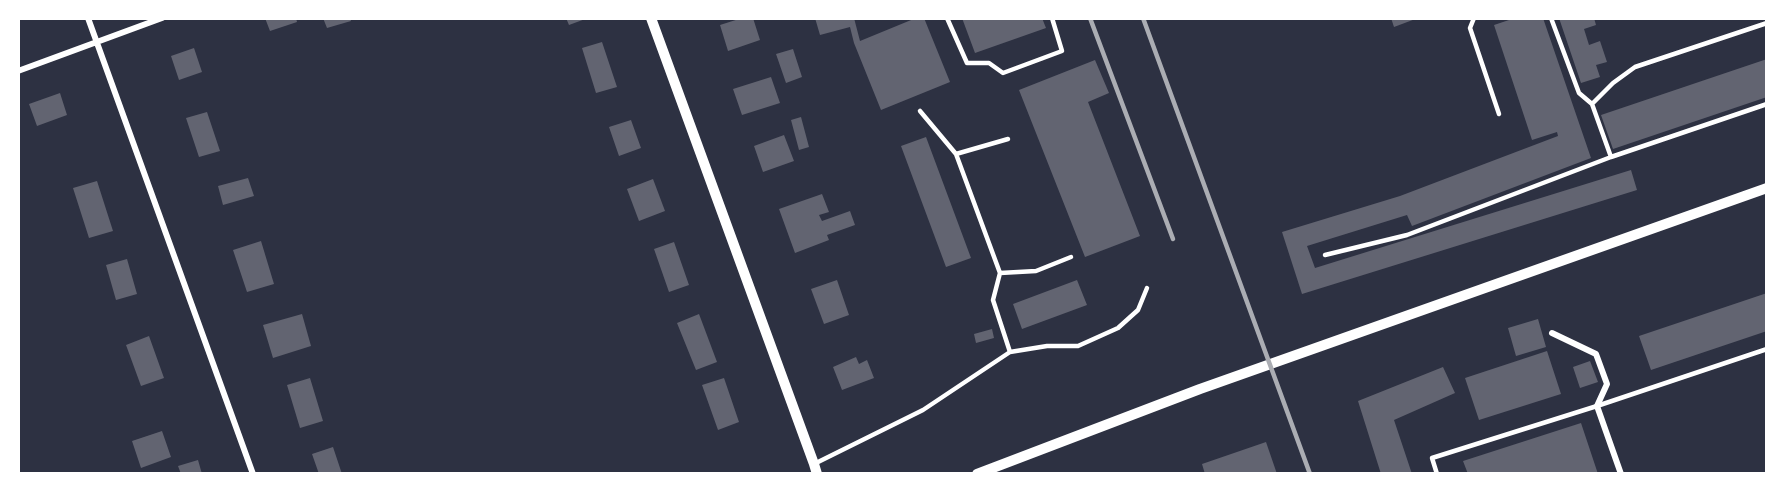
<!DOCTYPE html>
<style>
body{margin:0}
#map{position:relative;width:1785px;height:492px;overflow:hidden;background:#2d3142;font-family:"Source Sans 3",sans-serif}
canvas{display:block}
.frame{position:absolute;inset:0;border:20px solid #fff;pointer-events:none}
</style>
<div id="map">
<canvas width="1785" height="492"></canvas>
<div class="frame"></div>
</div>
<script>
const ctx = document.querySelector('canvas').getContext('2d');
ctx.lineJoin = 'round';
function fill(path, color) {
  ctx.fillStyle = color;
  ctx.fill(path, 'evenodd');
}
function shape(rows) {
  const path = new Path2D();
  for (const r of rows) {
    path.moveTo(r[0], r[1]);
    for (let i = 2; i < r.length; i += 2) path.lineTo(r[i], r[i + 1]);
  }
  return path;
}
function trace(path, color, width, dash) {
  ctx.strokeStyle = color;
  ctx.lineWidth = width;
  ctx.lineCap = dash ? 'butt' : 'round';
  ctx.setLineDash(dash || []);
  ctx.stroke(path);
}
const building = shape([
 [265,18,296,18,297,22,270,31],
 [323,18,350,18,351,21,327,28],
 [566,18,588,18,569,25],
 [742,18,753,18,760,40,728,51,720,25],
 [815,18,854,18,860,41,916,18,924,18,950,82,881,110,854,43,850,27,820,35],
 [962,18,1042,18,1046,28,975,53],
 [1391,18,1418,18,1394,27],
 [1515,18,1543,18,1591,158,1412,226,1407,215,1307,246,1315,268,1631,170,1637,190,1302,294,1282,232,1400,196,1558,136,1557,132,1532,140,1494,25],
 [1559,18,1594,18,1596,25,1584,29,1589,45,1600,41,1607,62,1596,65,1600,77,1581,83],
 [602,42,617,87,596,93,582,48],
 [194,48,202,72,179,80,171,56],
 [793,49,802,77,786,83,776,54],
 [1767,59,1767,97,1613,149,1601,115],
 [1095,60,1109,93,1088,102,1140,236,1085,257,1019,90],
 [771,77,780,103,742,115,733,89],
 [60,93,67,115,37,126,29,104],
 [207,112,220,151,199,157,186,118],
 [801,117,809,147,799,150,791,120],
 [631,120,641,148,619,156,609,127],
 [784,135,794,161,763,172,754,146],
 [926,137,971,258,946,267,901,146],
 [248,178,254,196,223,205,218,186],
 [653,179,665,211,639,221,627,189],
 [97,181,113,231,89,238,73,188],
 [822,194,829,212,819,215,822,221,850,211,855,225,827,235,829,240,795,253,779,209],
 [261,241,274,284,247,292,233,250],
 [674,242,689,285,669,292,654,249],
 [127,259,137,294,116,300,106,265],
 [837,280,849,315,824,324,811,289],
 [1077,280,1087,305,1022,329,1013,304],
 [1767,293,1767,331,1651,370,1639,336],
 [302,314,311,346,273,358,263,325],
 [699,314,717,362,696,370,677,323],
 [1538,319,1546,347,1516,356,1508,328],
 [992,329,994,338,976,343,974,334],
 [149,336,164,378,141,386,126,345],
 [1547,351,1561,394,1479,420,1465,378],
 [856,357,859,364,867,360,874,378,842,390,833,367],
 [1590,361,1598,382,1580,388,1573,367],
 [1443,367,1455,393,1394,420,1412,474,1381,474,1358,401],
 [310,378,323,421,300,428,287,385],
 [724,378,739,422,718,430,702,385],
 [1581,423,1598,474,1468,474,1463,461],
 [162,431,171,457,141,468,132,441],
 [1266,442,1277,474,1205,474,1202,464],
 [333,447,342,474,319,474,312,454],
 [198,460,202,474,181,474,178,466]
]);
const service = shape([
 [947,18,967,63,989,63,1003,73,1062,51,1052,18],
 [1474,18,1470,28,1499,114],
 [1551,18,1579,93,1592,104],
 [920,111,956,154,1000,273,993,300,1010,352],
 [956,154,1008,139],
 [1611,157,1592,104,1613,83,1635,67,1767,23],
 [1325,255,1407,235,1611,157,1767,104],
 [1000,273,1036,271,1071,257],
 [814,464,923,410,1010,352,1047,346,1078,346,1118,328,1138,310,1147,288],
 [1437,474,1432,458,1597,406,1767,349]
]);
const minor = shape([
 [88,18,253,474],
 [18,71,162,18],
 [1552,333,1596,354,1607,384,1597,406,1621,474]
]);
const tertiary = shape([
 [651,18,814,464,817,474],
 [977,474,1200,389,1767,188]
]);
const rail = shape([
 [1090,18,1173,239],
 [1143,18,1310,474]
]);
fill(building, '#626471');
trace(service, '#fff', 4.5);
trace(minor, '#fff', 6);
trace(tertiary, '#fff', 10);
trace(rail, '#abadb3', 4.5);
</script>
